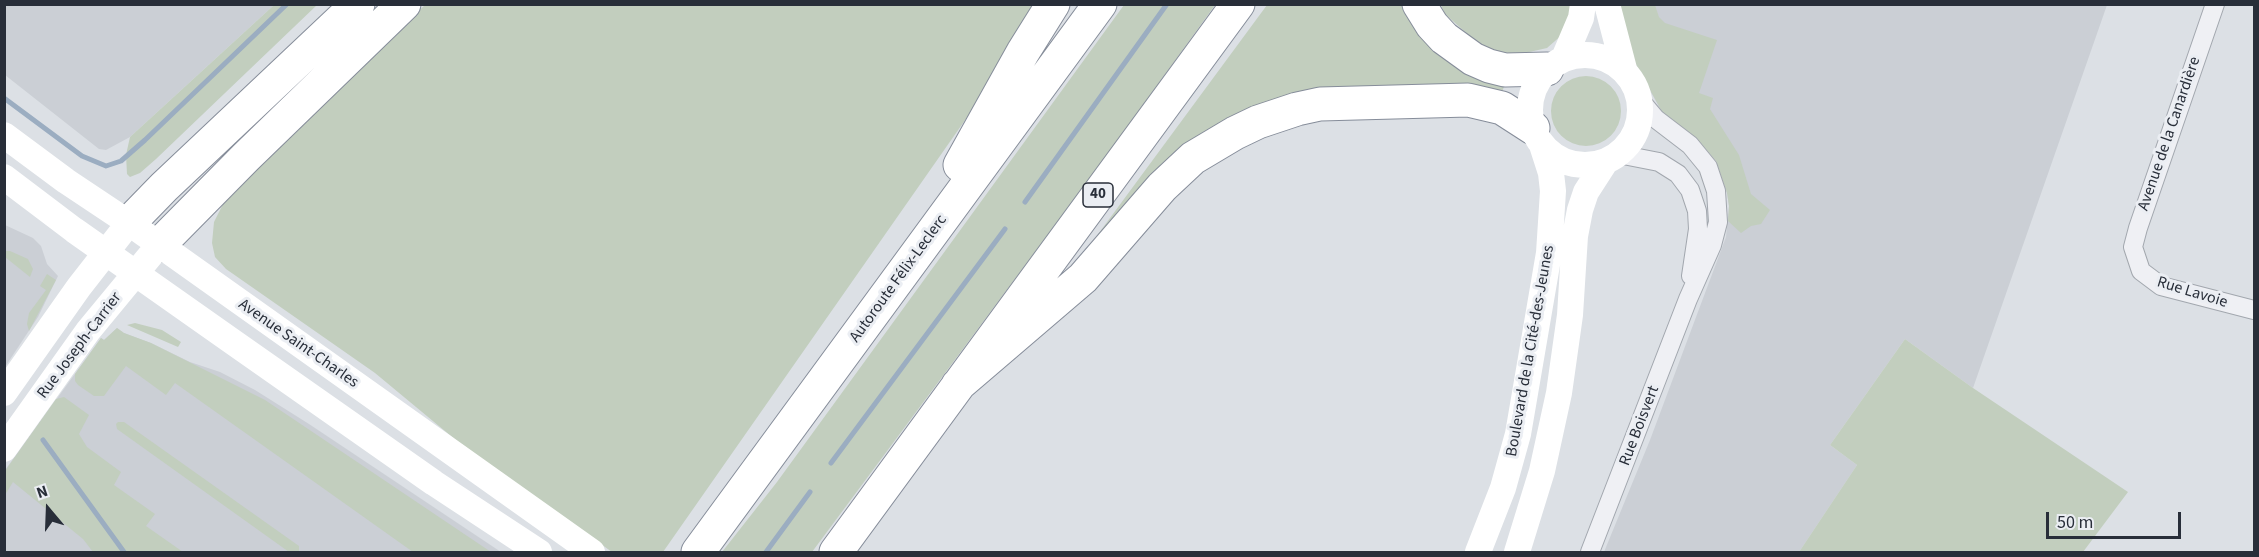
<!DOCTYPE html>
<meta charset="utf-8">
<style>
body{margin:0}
#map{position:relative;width:2259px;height:557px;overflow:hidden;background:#dce0e5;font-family:"Source Sans 3",sans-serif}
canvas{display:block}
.frame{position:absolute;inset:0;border:6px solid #282e39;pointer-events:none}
.north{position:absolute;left:18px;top:479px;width:60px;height:60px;-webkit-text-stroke:4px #ebeef3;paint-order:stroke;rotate:341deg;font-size:16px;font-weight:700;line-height:24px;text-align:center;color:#282e39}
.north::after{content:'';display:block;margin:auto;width:21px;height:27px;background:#282e39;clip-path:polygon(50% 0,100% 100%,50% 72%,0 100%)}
.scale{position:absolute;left:2046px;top:512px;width:135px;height:27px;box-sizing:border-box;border:3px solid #282e39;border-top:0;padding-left:8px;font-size:18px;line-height:21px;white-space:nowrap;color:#282e39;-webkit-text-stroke:4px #ebeef3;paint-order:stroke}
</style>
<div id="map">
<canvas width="2259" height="557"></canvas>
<div class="frame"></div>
<div class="north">N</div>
<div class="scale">50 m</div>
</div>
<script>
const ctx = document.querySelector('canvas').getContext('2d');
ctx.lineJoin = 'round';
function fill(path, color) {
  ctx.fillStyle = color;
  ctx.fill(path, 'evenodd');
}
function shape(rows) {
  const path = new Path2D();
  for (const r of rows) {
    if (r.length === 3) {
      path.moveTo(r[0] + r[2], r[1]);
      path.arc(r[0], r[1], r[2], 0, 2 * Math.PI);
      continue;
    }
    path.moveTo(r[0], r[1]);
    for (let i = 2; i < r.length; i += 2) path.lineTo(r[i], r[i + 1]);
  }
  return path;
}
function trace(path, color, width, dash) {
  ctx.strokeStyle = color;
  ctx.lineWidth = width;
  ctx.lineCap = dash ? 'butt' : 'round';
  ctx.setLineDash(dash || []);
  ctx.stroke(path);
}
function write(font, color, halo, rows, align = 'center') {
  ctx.font = font + ' "Source Sans 3",sans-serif';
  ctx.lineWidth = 6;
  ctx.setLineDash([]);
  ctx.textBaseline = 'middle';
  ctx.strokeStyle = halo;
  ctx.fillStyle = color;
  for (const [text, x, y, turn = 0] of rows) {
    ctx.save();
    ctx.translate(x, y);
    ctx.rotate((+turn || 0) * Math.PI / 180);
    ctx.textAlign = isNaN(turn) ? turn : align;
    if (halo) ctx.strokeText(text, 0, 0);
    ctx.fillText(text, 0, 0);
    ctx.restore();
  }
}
const built = shape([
 [4,5,5,4,274,5,130,137,106,150,99,149,5,75],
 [1616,5,2107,5,1973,388,1905,339,1830,445,1857,465,1799,552,1604,552,1650,440,1726,237,1729,206,1727,193,1716,161,1697,139,1672,123,1659,107,1633,59],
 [5,225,33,238,41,246,47,264,58,276,38,317,5,367],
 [117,328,124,333,151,343,190,362,220,372,255,390,309,424,501,552,5,552,5,470,101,338,104,340]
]);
const green = shape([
 [274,5,317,5,156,159,140,173,130,177,127,174,126,155,130,137],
 [425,5,1039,5,998,73,663,552,612,552,457,441,375,373,226,269,215,257,212,243,214,222,224,202,293,128],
 [1124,5,1215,5,1110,151,812,552,722,552,777,482],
 [1267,5,1406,5,1505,83,1501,96,1306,97,1103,243,1096,237],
 [1441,5,1575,5,1563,34,1547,48,1516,55,1482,47,1445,14],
 [1616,5,1655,5,1659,17,1665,23,1717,40,1699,93,1713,98,1710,109,1739,155,1751,194,1770,210,1761,224,1751,226,1741,233,1728,221,1729,206,1727,193,1716,161,1697,139,1665,117,1633,59],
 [1586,111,35],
 [4,251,10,251,28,259,33,269,30,277,5,257],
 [47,274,56,280,29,331,27,324,29,313,46,290,40,286],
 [135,323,162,330,181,342,178,347,127,325],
 [117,328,124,333,151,343,265,400,491,552,413,552,175,383,166,395,126,366,104,396,94,396,78,385,75,381,75,374,101,338,104,340],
 [1905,339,1973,388,2128,492,2083,552,1799,552,1857,465,1830,445],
 [64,397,89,415,79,434,87,447,121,472,114,485,155,514,146,526,183,552,93,552,83,539,13,482,5,495,5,471,56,399],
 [118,422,124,422,299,546,299,552,289,552,117,429,116,424]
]);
const stream = shape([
 [4,98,82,156,106,166,121,161,145,140,287,4],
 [1025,202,1167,4],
 [43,440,124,552],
 [831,463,1005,229],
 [766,552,810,492]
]);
const street = shape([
 [2215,4,2138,228,2133,247,2141,271,2161,286,2254,310],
 [1618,154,1659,162,1678,174,1690,190,1697,211,1698,229,1691,276],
 [1590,552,1688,299,1712,245,1718,222,1716,191,1708,167,1690,145,1656,119,1640,100]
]);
const secondary = shape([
 [1607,4,1624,69],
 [1585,110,55],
 [1564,58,1581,18,1583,4],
 [4,135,66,181,129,223,592,552],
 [4,177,74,230,233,342,434,483,539,552],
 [4,393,79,287,129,223],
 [4,449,88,331,159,245],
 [1478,552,1503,488,1518,434,1549,253,1553,191,1551,173,1542,145],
 [1517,552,1542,471,1559,393,1570,315,1575,236,1580,210,1586,192,1606,161]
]);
const highway = shape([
 [1419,4,1432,25,1444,38,1473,59,1489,66,1505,70,1547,69],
 [960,165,1023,52,1053,4],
 [129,223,164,187,358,4],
 [159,245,246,157,404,4],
 [958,385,1083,278,1162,187,1193,158,1235,133,1258,122,1297,109,1320,104,1468,100,1502,108,1533,128],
 [698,552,1100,4],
 [836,552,1238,4]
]);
const shields = [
 [1098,195,30]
];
const shieldNames = [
 ["40",1098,195]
];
const streetNames = [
 ["Avenue de la Canardière",2170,134,-71],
 ["Autoroute Félix-Leclerc",899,279,-54],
 ["Rue Lavoie",2192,293,17],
 ["Avenue Saint-Charles",298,344,35],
 ["Rue Joseph-Carrier",80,346,-53],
 ["Boulevard de la Cité-des-Jeunes",1531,351,-80],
 ["Rue Boisvert",1640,426,-69]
];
fill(built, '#cbcfd5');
fill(green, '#c2cebe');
trace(stream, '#9badc1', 5);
trace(street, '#a2a7ae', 20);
trace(highway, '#868d9a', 35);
trace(street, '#eff0f4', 18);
trace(secondary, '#fff', 26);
trace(highway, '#fff', 33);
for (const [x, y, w] of shields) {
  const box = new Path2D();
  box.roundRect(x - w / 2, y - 12, w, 24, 4.5);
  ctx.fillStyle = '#ebeef3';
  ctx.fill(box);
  trace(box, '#282e39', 1.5);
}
write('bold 15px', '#282e39', null, shieldNames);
write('16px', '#282e39', '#ebeef3', streetNames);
</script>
